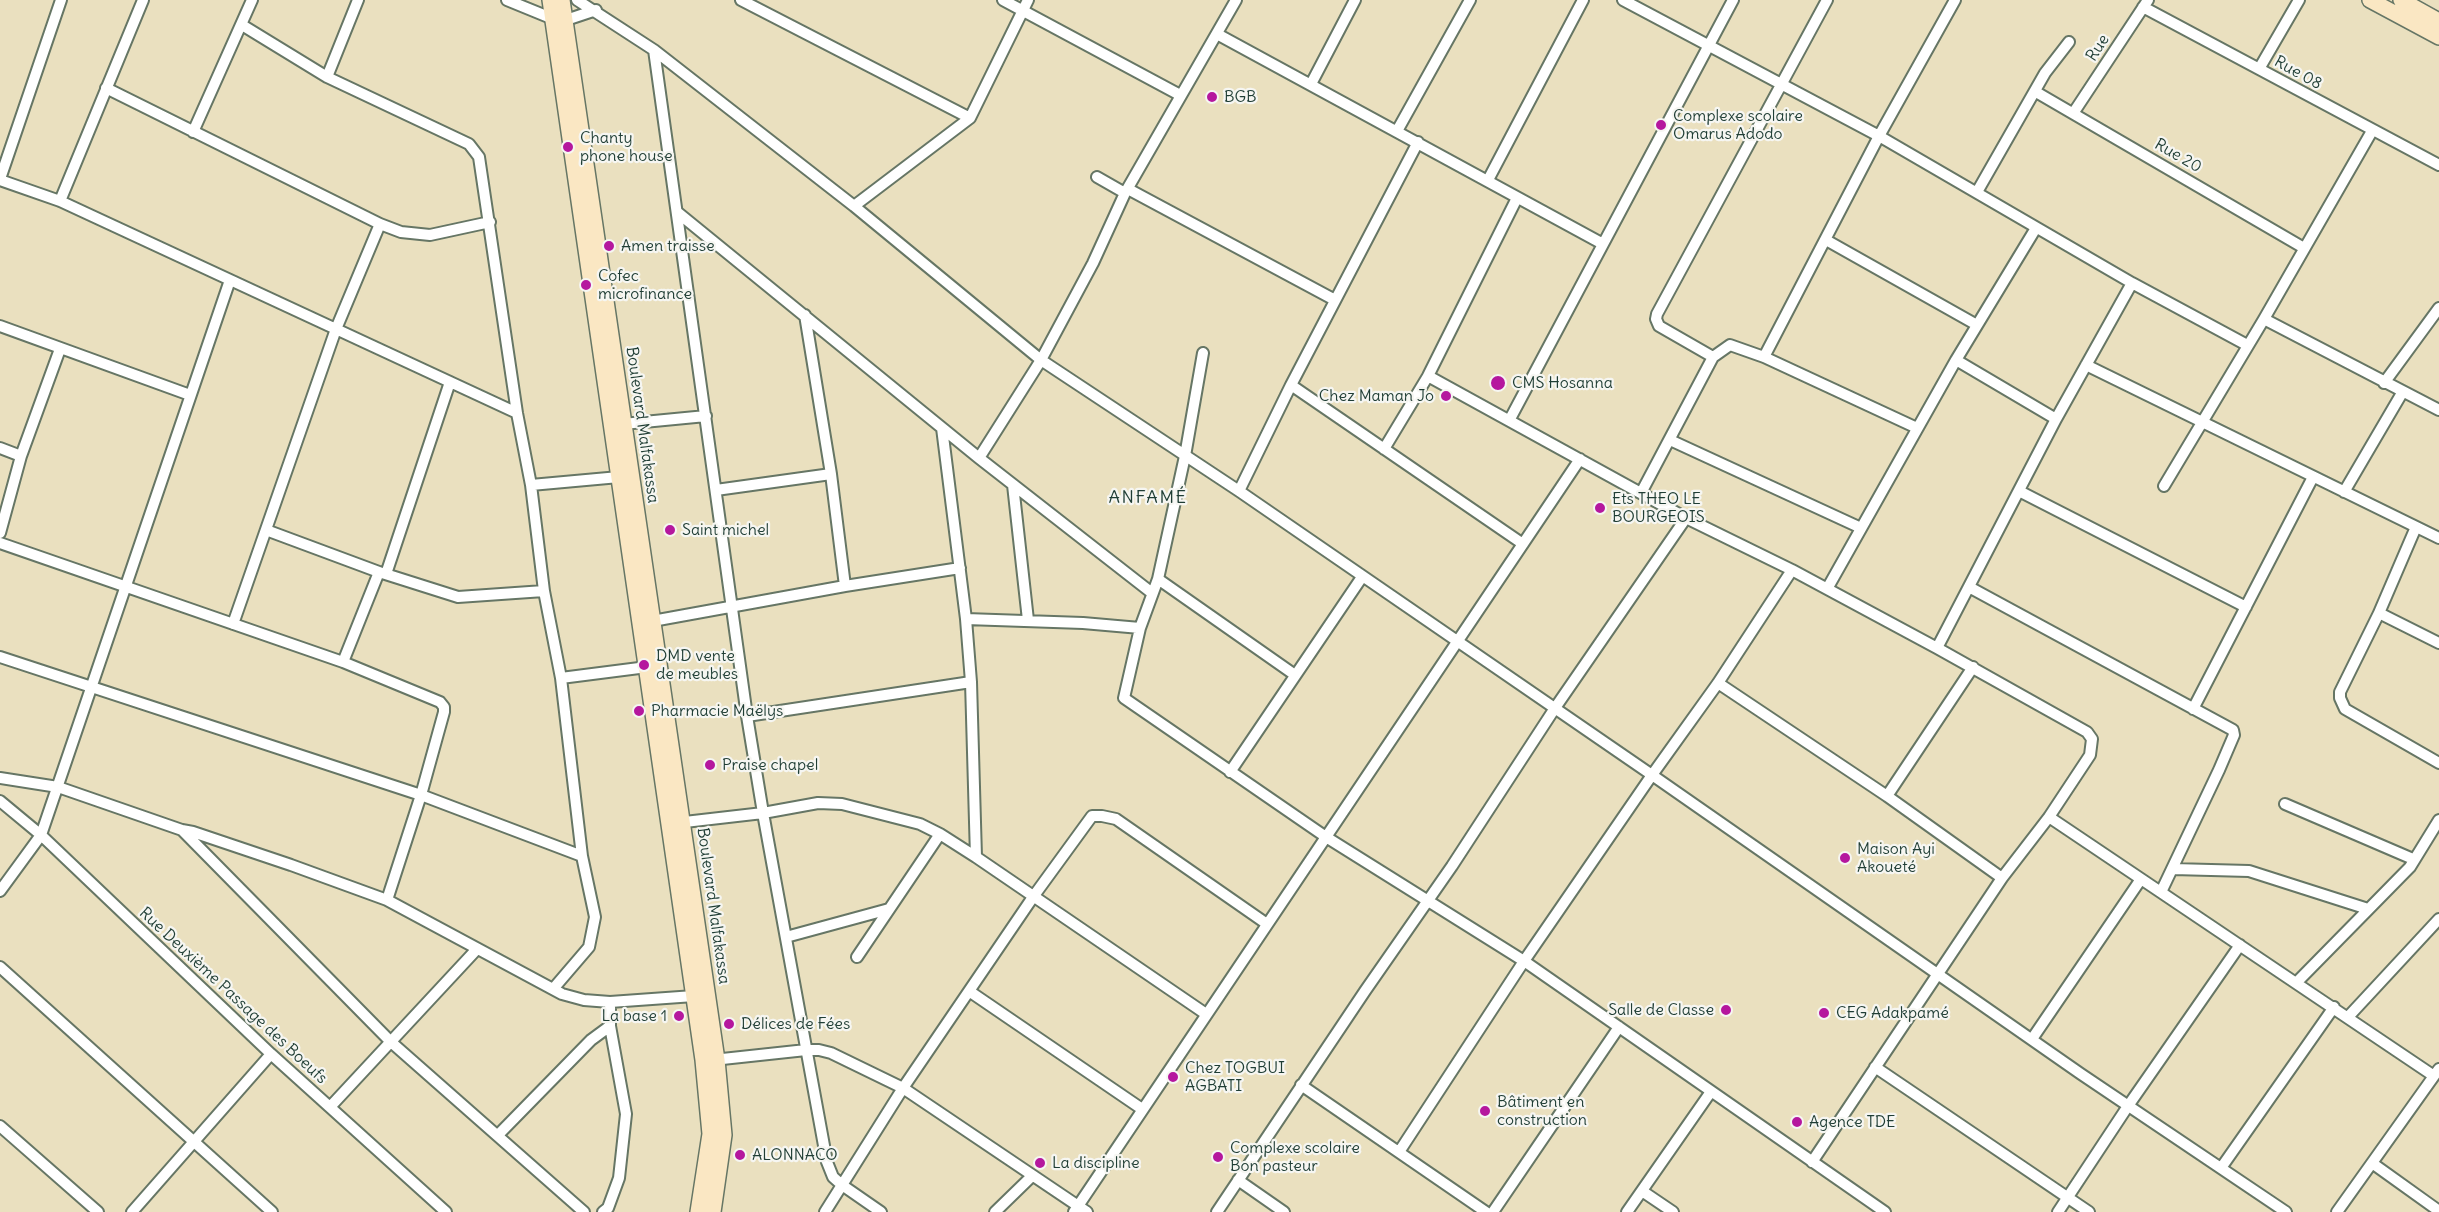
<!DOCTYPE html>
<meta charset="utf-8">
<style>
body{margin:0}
canvas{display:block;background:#eae0bf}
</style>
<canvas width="2439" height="1212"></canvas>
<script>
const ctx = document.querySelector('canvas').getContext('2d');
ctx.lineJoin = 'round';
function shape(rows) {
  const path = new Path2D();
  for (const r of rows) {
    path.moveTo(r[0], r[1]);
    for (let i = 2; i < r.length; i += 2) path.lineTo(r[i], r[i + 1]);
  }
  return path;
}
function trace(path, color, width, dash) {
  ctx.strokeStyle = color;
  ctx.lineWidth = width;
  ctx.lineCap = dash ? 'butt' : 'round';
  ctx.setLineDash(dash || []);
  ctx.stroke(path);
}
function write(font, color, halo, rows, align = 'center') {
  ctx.font = font + ' Delius,sans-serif';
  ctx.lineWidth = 4.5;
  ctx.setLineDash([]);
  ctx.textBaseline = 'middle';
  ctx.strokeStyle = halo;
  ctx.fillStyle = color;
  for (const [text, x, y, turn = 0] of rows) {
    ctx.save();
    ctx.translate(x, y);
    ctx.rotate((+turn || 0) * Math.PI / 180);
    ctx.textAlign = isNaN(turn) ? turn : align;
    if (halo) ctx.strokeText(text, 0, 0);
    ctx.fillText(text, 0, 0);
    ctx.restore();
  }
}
const street = shape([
 [507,0,551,18,566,20,596,10],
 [577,0,654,50,854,206,1041,360,1239,491,1652,775,2081,1074,2286,1212],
 [741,0,970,118],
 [1003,0,1180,95],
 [1623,0,1879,136,2132,283,2247,345],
 [2143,7,2439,165],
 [242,25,327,77,469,144,479,157,517,413,531,485,544,591,561,678,582,856,595,917,589,947,553,989],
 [1217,34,1603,244],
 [654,50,747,716,763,813,827,1162,833,1177,842,1185,881,1212],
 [2259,69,2299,0],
 [327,77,358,0],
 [1311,84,1355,0],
 [106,88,380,224,401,232,430,235,490,222],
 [2036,92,2304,248],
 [2074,112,2148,0],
 [1397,131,1470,0],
 [193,132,252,0],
 [1097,177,1125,193],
 [0,179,61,0],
 [0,180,60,201,517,413],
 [1488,180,1583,0],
 [1128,189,1335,300],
 [1977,192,2045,73,2069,42],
 [60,201,143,0],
 [854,206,970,118,1028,0],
 [677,212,979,458,1152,593],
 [1826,240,1977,325],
 [805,315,831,474,845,586],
 [2264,319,2439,410],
 [0,326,190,395],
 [1203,353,1185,456,1158,579,1140,628,1124,698,1326,837,1524,961,1885,1212],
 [1713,357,1659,326,1656,319,1657,314,1827,0],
 [1764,357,1879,136,1955,0],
 [1956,360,2056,419],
 [2086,365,2439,538],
 [1428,376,1686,518,1792,570,1937,648,2087,732,2092,739,2090,755,2049,817,2002,878,1812,1162],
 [2384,383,2439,308],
 [1291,385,1523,544],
 [1510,419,1733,0],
 [623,424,706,416],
 [942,428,966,619,971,682,976,857],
 [1670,440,1861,528],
 [0,448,21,456],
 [1384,449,1428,376,1517,198],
 [979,458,1041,360,1093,263,1125,193,1236,0],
 [531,485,619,477],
 [1013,485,1028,620],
 [2164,486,2264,319,2372,131],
 [716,490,831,474],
 [1239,491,1291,385,1418,142],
 [2019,491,2246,607],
 [2344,492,2402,393],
 [1641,493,1713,357,1730,345,1764,357,1917,428],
 [2416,527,2379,613,2340,692,2340,698,2345,709,2439,763],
 [266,530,379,572,458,597,544,591],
 [0,533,21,456,60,349],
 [0,543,343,662,440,702,444,707,444,712,421,795,387,900],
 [386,574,450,382],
 [1158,579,1295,675],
 [1969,587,2233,730,2234,735,2219,770,2161,892],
 [1827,589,1956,360,2036,228],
 [2379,613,2439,643],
 [966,619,1083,623,1140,628],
 [647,622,845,586,960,568],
 [233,624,336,329,380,224],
 [1937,648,2056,419,2132,283],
 [0,657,421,795,582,856],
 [343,662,379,572],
 [561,678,647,667],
 [1718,683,1887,796,2002,878],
 [2193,709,2313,477],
 [747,716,971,682],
 [1230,772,1362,577],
 [0,778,58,787,182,830,193,832,291,865,387,900,562,994,584,1000,610,1002,694,996],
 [1887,796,1973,667],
 [0,801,41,835,271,1054,446,1212],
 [2285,804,2413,859],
 [2049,817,2434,1076],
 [676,823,763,813,818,803,842,804,920,824,940,834,976,857,1206,1014],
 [182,830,391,1042,584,1212],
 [2173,869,2249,871,2368,909],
 [0,891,41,835,230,280],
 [786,937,889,909],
 [857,957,940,834],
 [0,967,272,1212],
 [2297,982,2410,867,2439,820],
 [969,991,1142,1109],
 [2348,1017,2439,919],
 [2032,1039,2141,879],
 [713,1060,806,1050,819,1050,831,1053,903,1088,1087,1212],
 [1875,1067,2089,1212],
 [1301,1085,1486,1212],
 [330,1107,477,949],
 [0,1126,98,1212],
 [498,1135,591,1040,610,1026],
 [1399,1152,1524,961,1652,775,1718,683,1792,570],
 [2372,1163,2439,1211],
 [2221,1168,2334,1007],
 [1238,1180,1284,1212],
 [1642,1191,1673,1212],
 [132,1212,271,1054],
 [603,1212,608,1208,619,1178,626,1114,610,1026,610,1002],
 [825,1212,903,1088,1033,897,1092,816,1102,816,1116,819,1267,924],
 [995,1212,1032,1176],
 [1074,1212,1580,459],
 [1217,1212,1365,991,1452,866,1555,708,1686,518],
 [1493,1212,1619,1027],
 [1627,1212,1710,1093],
 [2058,1212,2128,1106,2240,945],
 [2337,1212,2439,1069]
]);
const secondary = shape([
 [550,0,703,1060,710,1134,698,1212],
 [562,0,717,1060,724,1135,713,1212],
 [2370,0,2439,37],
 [2401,0,2439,21]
]);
const markers = [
 [1212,97,6,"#b5179e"],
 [1661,125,6,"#b5179e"],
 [568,147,6,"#b5179e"],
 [609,246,6,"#b5179e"],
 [586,285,6,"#b5179e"],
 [1498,383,8,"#b5179e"],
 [1446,396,6,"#b5179e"],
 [1600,508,6,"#b5179e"],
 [670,530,6,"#b5179e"],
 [644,665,6,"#b5179e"],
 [639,711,6,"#b5179e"],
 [710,765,6,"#b5179e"],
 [1845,858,6,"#b5179e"],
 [1726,1010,6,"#b5179e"],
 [1824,1013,6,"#b5179e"],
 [679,1016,6,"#b5179e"],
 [729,1024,6,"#b5179e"],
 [1173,1077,6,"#b5179e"],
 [1485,1111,6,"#b5179e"],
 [1797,1122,6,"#b5179e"],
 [740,1155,6,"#b5179e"],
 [1218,1157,6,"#b5179e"],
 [1040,1163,6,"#b5179e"]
];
const streetNames = [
 ["Rue",2098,48,-57],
 ["Rue 08",2298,73,29],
 ["Rue 20",2178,156,30],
 ["Boulevard Malfakassa",642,425,82],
 ["Boulevard Malfakassa",713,906,82],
 ["Rue Deuxième Passage des Boeufs",233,996,43]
];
const poiNames = [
 ["BGB",1224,97],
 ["Complexe scolaire",1673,116],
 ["Omarus Adodo",1673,134],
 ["Chanty",580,138],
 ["phone house",580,156],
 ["Amen traisse",621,246],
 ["Cofec",598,276],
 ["microfinance",598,294],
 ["CMS Hosanna",1512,383],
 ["Chez Maman Jo",1434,396,"right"],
 ["Ets THEO LE",1612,499],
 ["BOURGEOIS",1612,517],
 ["Saint michel",682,530],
 ["DMD vente",656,656],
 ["de meubles",656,674],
 ["Pharmacie Maëlys",651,711],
 ["Praise chapel",722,765],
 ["Maison Ayi",1857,849],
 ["Akoueté",1857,867],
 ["Salle de Classe",1714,1010,"right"],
 ["CEG Adakpamé",1836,1013],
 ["La base 1",667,1016,"right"],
 ["Délices de Fées",741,1024],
 ["Chez TOGBUI",1185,1068],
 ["AGBATI",1185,1086],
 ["Bâtiment en",1497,1102],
 ["construction",1497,1120],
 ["Agence TDE",1809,1122],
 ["Complexe scolaire",1230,1148],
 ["Bon pasteur",1230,1166],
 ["ALONNACO",752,1155],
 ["La discipline",1052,1163]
];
const neighbourhoodNames = [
 ["ANFAMÉ",1148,498]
];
trace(street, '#667665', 14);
trace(secondary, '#667665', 18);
trace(street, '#fff', 10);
trace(secondary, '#fae7c3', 15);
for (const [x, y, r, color] of markers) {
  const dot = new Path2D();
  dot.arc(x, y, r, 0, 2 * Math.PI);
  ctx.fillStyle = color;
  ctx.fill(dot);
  trace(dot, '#f6f6f2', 2);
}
write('16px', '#1f3d34', '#f6f6f2', streetNames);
write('16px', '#1f3d34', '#f6f6f2', poiNames, 'left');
ctx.letterSpacing = '1.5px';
write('18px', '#1f3d34', '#f6f6f2', neighbourhoodNames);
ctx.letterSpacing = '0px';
</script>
